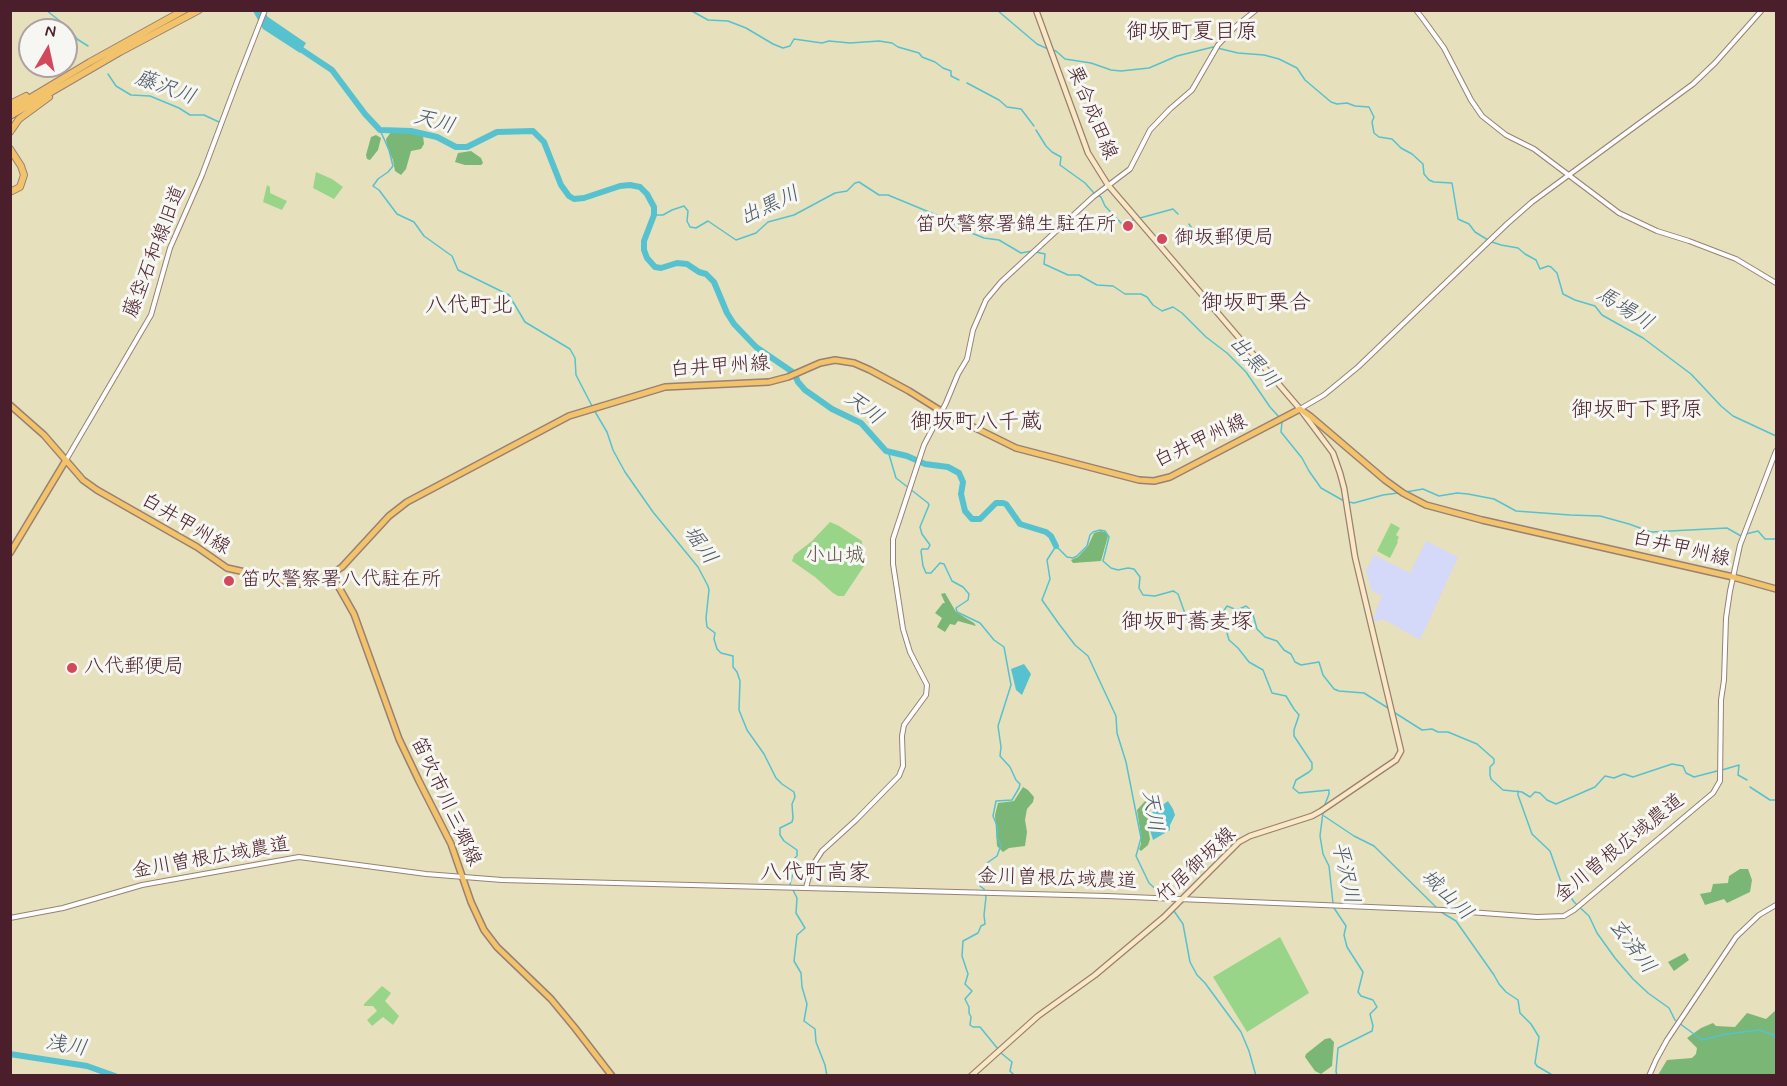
<!DOCTYPE html>
<meta charset="utf-8">
<style>
body{margin:0}
#map{position:relative;width:1787px;height:1086px;overflow:hidden;background:#e7e0bc;font-family:Mynerve,sans-serif}
canvas{display:block}
.frame{position:absolute;inset:0;border:12px solid #4a1f2b;pointer-events:none}
.north{position:absolute;left:18px;top:18px;width:60px;height:60px;box-sizing:border-box;background:#f6f6f2;border:2px solid #b1a0a2;border-radius:50%;rotate:9deg;font-size:16px;font-weight:700;line-height:24px;text-align:center;color:#4a1f2b}
.north::after{content:'';display:block;margin:auto;width:21px;height:27px;background:#d1495b;clip-path:polygon(50% 0,100% 100%,50% 72%,0 100%)}
</style>
<div id="map">
<canvas width="1787" height="1086"></canvas>
<div class="frame"></div>
<div class="north">N</div>
</div>
<script>
const ctx = document.querySelector('canvas').getContext('2d');
ctx.lineJoin = 'round';
function fill(path, color) {
  ctx.fillStyle = color;
  ctx.fill(path, 'evenodd');
}
function shape(rows) {
  const path = new Path2D();
  for (const r of rows) {
    path.moveTo(r[0], r[1]);
    for (let i = 2; i < r.length; i += 2) path.lineTo(r[i], r[i + 1]);
  }
  return path;
}
function trace(path, color, width, dash) {
  ctx.strokeStyle = color;
  ctx.lineWidth = width;
  ctx.lineCap = dash ? 'butt' : 'round';
  ctx.setLineDash(dash || []);
  ctx.stroke(path);
}
function write(font, color, halo, rows, align = 'center') {
  ctx.font = font + ' Mynerve,"Klee One",sans-serif';
  ctx.lineWidth = 6;
  ctx.setLineDash([]);
  ctx.textBaseline = 'middle';
  ctx.strokeStyle = halo;
  ctx.fillStyle = color;
  for (const [text, x, y, turn = 0] of rows) {
    ctx.save();
    ctx.translate(x, y);
    ctx.rotate((+turn || 0) * Math.PI / 180);
    ctx.textAlign = isNaN(turn) ? turn : align;
    if (halo) ctx.strokeText(text, 0, 0);
    ctx.fillText(text, 0, 0);
    ctx.restore();
  }
}
const built = shape([
 [1426,541,1458,557,1420,640,1383,619,1373,622,1372,617,1376,616,1375,613,1382,596,1372,591,1366,571,1374,555,1410,573]
]);
const green = shape([
 [316,172,332,179,343,187,334,199,313,188],
 [267,185,270,187,270,193,287,201,282,210,263,202],
 [830,522,839,526,862,541,864,566,844,596,838,596,833,593,815,577,792,561,794,555,812,541],
 [1391,523,1400,528,1396,535,1399,537,1397,541,1398,542,1390,558,1377,551],
 [1280,937,1309,993,1247,1032,1213,977],
 [382,986,391,993,385,1001,399,1016,393,1025,383,1017,372,1026,367,1020,377,1011,373,1006,364,1006,364,1004]
]);
const forest = shape([
 [391,132,414,133,423,136,424,144,421,149,411,151,406,169,401,175,395,171,393,160,387,147,386,139],
 [376,135,381,138,378,150,370,160,367,159,366,155,371,137],
 [471,151,481,158,483,163,481,165,465,165,455,162,458,153],
 [1101,531,1105,532,1108,536,1101,561,1073,563,1071,560,1078,557,1088,546,1094,533],
 [945,593,956,612,974,623,976,626,958,621,955,625,950,624,945,632,937,627,942,618,935,613,943,603,945,603,941,594],
 [1023,787,1028,790,1034,797,1033,802,1027,809,1025,820,1027,832,1025,846,1009,848,1003,852,997,846,995,815,998,803,1014,801],
 [1146,800,1151,807,1147,823,1150,839,1148,845,1141,851,1139,849,1141,844,1141,836,1137,810],
 [1740,869,1748,869,1752,880,1750,892,1727,903,1724,899,1705,905,1700,894,1711,892,1713,884,1728,883,1729,876],
 [1685,953,1689,960,1674,971,1668,962],
 [1776,1010,1776,1075,1658,1075,1667,1060,1692,1058,1696,1054,1697,1048,1687,1038,1701,1028,1713,1023,1716,1026,1735,1027,1747,1013,1766,1019],
 [1330,1038,1334,1042,1332,1066,1321,1074,1315,1071,1305,1057,1306,1054,1325,1039]
]);
const water = shape([
 [253,11,264,11,268,17,306,43,300,53,263,29],
 [1024,664,1031,674,1022,695,1016,690,1011,669],
 [1168,801,1173,809,1175,815,1170,825,1170,830,1153,840,1148,823,1149,815]
]);
const stream = shape([
 [46,10,70,29,77,39,88,46],
 [690,10,708,20,728,21,746,28,773,44,783,48,790,46,794,39,822,43,829,41,850,43,879,41,892,43,898,47,919,53,922,57,935,62,943,68,951,71,951,76,959,80],
 [997,10,1037,44,1048,49],
 [1053,50,1056,51,1065,59,1091,63,1111,70,1121,71,1149,68,1177,56,1213,47,1238,53,1264,55,1279,59,1297,68,1305,80,1331,102,1337,104,1347,103,1355,106,1369,107,1374,117,1372,122,1374,133,1379,137,1392,139,1401,148,1412,154,1423,164,1424,174,1429,180,1434,182,1452,183,1458,219,1469,224,1475,232,1488,240],
 [108,74,116,86,131,95,150,96,179,108,190,115,204,115,219,122],
 [967,83,999,100,1007,107,1021,109,1034,126],
 [380,130,389,150,393,166,388,172,378,179,373,186,379,190,397,214,414,222,424,236,452,256,458,270,509,295,525,322,570,349,575,358,576,375,592,406],
 [1036,130,1046,146,1052,152,1061,157,1060,165,1085,183,1094,193],
 [1099,196,1101,197,1105,206,1122,224,1133,220],
 [654,215,663,215,672,210,684,206,688,211,687,221,690,227,696,228,708,221,736,240,756,233,768,222,794,215,835,193,847,191,855,183,859,182,879,195,888,195,946,219,964,230,984,238,999,240,1021,253,1032,251],
 [1140,218,1173,209,1178,214],
 [1189,224,1195,233],
 [1492,242,1501,245,1518,248,1525,254,1536,260,1540,269,1548,266,1551,267,1557,273,1563,294,1575,300,1595,306,1602,315,1643,338,1691,374,1721,406,1733,416,1776,436],
 [1036,252,1045,254,1044,264,1068,275,1079,275,1097,285,1113,286,1125,294,1141,294,1147,297,1153,305,1162,311,1173,307,1182,313,1206,337,1227,353,1246,372,1270,407,1280,418,1282,422,1281,432,1302,458,1309,471,1321,488,1344,501,1354,503,1383,495,1398,493],
 [594,410,607,432,613,450,625,472,653,512,698,567,708,586,709,590,706,618,707,627,715,633,714,639,717,649,721,653,733,656,733,667,737,672,740,681,739,710,747,730,764,754,776,778,782,784,794,792,795,797,792,804,793,818,792,822,780,828,780,835,784,841,797,850,797,856,788,864,794,870,790,884,797,898,796,913,805,928,797,935,794,961,801,973,802,987,807,1004,804,1021,815,1029,816,1042,825,1065,827,1076],
 [888,451,896,478,928,503,929,505,920,527,922,534,930,545,928,549,922,549,921,551,923,566,926,573,931,573,940,563,944,564,952,581,963,587,969,594,968,600,956,608,957,612,980,623,994,640,1004,647,1011,685,998,726,1001,747,1000,756,1010,767,1016,780,1020,784,1019,788,1012,800,996,801,993,816,998,828,997,837,1001,845,997,856,987,863,986,868,987,877,981,884,980,886,984,889,986,897,984,915,985,924,981,926,978,933,963,941,962,956,968,974,965,984,972,991,965,999,969,1007,969,1013,971,1017,970,1025,973,1027,980,1027,998,1049],
 [1406,492,1423,489,1439,496,1457,493,1468,494,1494,499,1516,511,1570,515,1600,516,1629,524,1651,532,1727,528,1741,536],
 [1746,534,1758,531,1765,539,1776,539],
 [1223,612,1227,606,1237,610,1246,606,1252,611,1257,629,1265,637,1277,641,1284,650,1291,654,1295,662,1301,665,1319,662,1323,675,1334,689,1339,691,1364,693,1388,708],
 [1392,711,1422,730,1432,729,1438,732,1448,732,1477,744,1494,759,1494,763,1490,767,1490,775,1491,779,1503,790,1522,792,1530,797,1535,792,1540,793,1547,800,1556,804,1595,787,1605,776,1614,778,1624,774,1633,777,1672,764,1683,766,1686,773,1694,777,1717,771],
 [1722,770,1739,765,1738,775,1747,780],
 [1750,787,1770,800,1776,800],
 [1518,791,1518,795,1532,834,1550,851,1561,882,1574,902,1589,916,1597,933,1615,958,1633,979,1648,993,1669,1008,1675,1020,1702,1040,1726,1034,1759,1030,1774,1035,1776,1040],
 [1323,812,1320,836,1323,854,1329,866,1333,903],
 [1324,816,1354,836,1374,846,1438,909],
 [1164,897,1149,883,1136,856,1141,838,1126,762,1117,733,1116,716,1088,656,1075,645,1059,624,1042,600,1050,579,1047,560,1056,546,1067,557,1073,558,1077,556,1087,546,1090,535,1093,532,1100,530,1105,531,1109,537,1103,561,1111,568,1118,570,1128,568,1134,569,1140,577,1139,588,1143,595,1155,596,1173,591,1175,592,1178,594,1187,619,1193,623,1201,622,1223,613,1228,615,1235,624,1231,630,1227,633,1229,640,1238,648,1249,662,1263,670,1272,693,1286,696,1294,709,1299,715,1294,730,1294,736,1312,763,1312,769,1309,772,1296,780,1293,788,1299,793,1329,790,1329,794,1324,807],
 [1334,908,1346,926,1344,935,1347,947,1363,972,1358,992,1361,996,1373,1000,1377,1007,1370,1014,1373,1026,1372,1031,1338,1048,1336,1071,1337,1076],
 [1174,911,1183,924,1190,962,1197,975,1205,983,1241,1032,1249,1051,1256,1076],
 [1441,912,1456,921,1494,975,1499,984,1506,992,1518,1000,1520,1013,1531,1024,1539,1037,1535,1063,1537,1066,1554,1076],
 [1001,1053,1012,1062,1010,1071,1015,1076]
]);
const river = shape([
 [296,46,332,70,365,114,380,130,411,131,437,137,456,147,467,147,497,132,533,131,544,142,561,185,569,196,574,199,584,198,620,186,630,185,640,187,647,194,654,207,654,215,644,241,644,250,647,258,655,267,661,268,677,263,687,264,699,272,706,274,714,282,727,313,734,324,756,347,794,373,798,382,805,390,832,409,861,423,886,451,907,456,925,464,948,467,959,473,963,482,961,494,965,511,972,519,980,519,996,503,1003,503,1006,504,1020,524,1046,532,1051,536,1056,546],
 [10,1054,87,1066,115,1076]
]);
const tertiary = shape([
 [1416,10,1423,19,1444,48,1471,100,1482,116,1506,135,1534,149,1619,213,1657,231,1689,241,1736,259,1776,283],
 [1300,409,1324,395,1358,367,1507,224,1532,202,1693,84,1715,63,1762,10],
 [66,460,151,315,170,248,202,175,238,79,265,10],
 [806,888,811,868,822,851,856,820,899,776,903,766,902,736,904,725,926,695,927,685,910,652,903,629,893,564,893,539,924,445,946,403,958,374,967,359,973,330,986,300,1001,282,1093,197,1130,169,1150,130,1170,109,1192,90,1218,45,1235,27,1256,10],
 [10,918,63,908,142,885,299,857,426,874,502,880,1107,896,1442,910,1537,917,1564,916,1574,910,1713,793,1720,781,1721,700,1724,680,1726,618,1730,591,1740,545,1776,451],
 [1649,1076,1656,1060,1667,1040,1736,937,1759,915,1776,905]
]);
const secondary = shape([
 [971,1076,1038,1016,1095,975,1164,917,1239,842,1250,836,1312,816,1321,811,1396,760,1401,751,1355,557,1344,488,1340,473,1333,453,1300,409,1108,185,1088,153,1036,10]
]);
const primary = shape([
 [10,405,44,435,83,480,97,490,197,547,227,568,299,584,321,581,342,567,389,516,407,502,569,416,665,387,769,382,788,377,820,363,835,360,854,363,870,370,909,391,941,411,1016,448,1139,480,1154,481,1170,477,1300,409,1310,416,1385,480,1403,493,1426,505,1482,520,1733,577,1776,589],
 [10,553,66,460],
 [332,575,354,614,399,739,419,781,451,844,471,902,484,930,497,947,551,999,575,1028,612,1076]
]);
const motorway = shape([
 [10,104,26,96],
 [10,110,90,62,184,10],
 [10,116,120,52,199,10],
 [10,132,19,119,49,97],
 [10,149,21,166,24,175,20,187,10,192]
]);
const markers = [
 [1128,226,6,"#d1495b"],
 [1162,239,6,"#d1495b"],
 [229,581,6,"#d1495b"],
 [72,668,6,"#d1495b"]
];
const streetNames = [
 ["栗合成田線",1091,113,67],
 ["藤垈石和線旧道",156,252,-69],
 ["白井甲州線",720,368,-4],
 ["白井甲州線",1201,442,-25],
 ["白井甲州線",185,525,31],
 ["白井甲州線",1681,550,13],
 ["笛吹市川三郷線",445,802,65],
 ["金川曽根広域農道",1620,849,-39],
 ["金川曽根広域農道",211,859,-10],
 ["竹居御坂線",1197,866,-43],
 ["金川曽根広域農道",1057,880,2]
];
const poiNames = [
 ["笛吹警察署錦生駐在所",1116,226,"right"],
 ["御坂郵便局",1174,239],
 ["笛吹警察署八代駐在所",241,581],
 ["八代郵便局",84,668]
];
const parkNames = [
 ["小山城",835,557]
];
const waterNames = [
 ["藤沢川",165,89,20],
 ["天川",434,123,15],
 ["出黒川",770,207,-25],
 ["馬場川",1624,310,32],
 ["出黒川",1253,363,48],
 ["天川",863,409,37],
 ["堀川",699,546,55],
 ["天川",1151,811,81],
 ["平沢川",1344,873,77],
 ["城山川",1446,896,44],
 ["玄済川",1631,947,53],
 ["浅川",66,1047,10]
];
const quarterNames = [
 ["御坂町夏目原",1192,33],
 ["御坂町栗合",1256,304],
 ["八代町北",469,307],
 ["御坂町下野原",1637,411],
 ["御坂町八千蔵",976,423],
 ["御坂町蕎麦塚",1187,623],
 ["八代町高家",815,874]
];
fill(built, '#d4d8f9');
fill(green, '#98d589');
fill(forest, '#7ab675');
fill(water, '#56c2cf');
trace(stream, '#56c2cf', 1.5);
trace(river, '#56c2cf', 6);
trace(tertiary, '#988074', 6);
trace(secondary, '#988074', 7);
trace(primary, '#988074', 8);
trace(motorway, '#988074', 8);
trace(tertiary, '#fff', 4);
trace(secondary, '#fae7c3', 4.5);
trace(primary, '#f2c36a', 5);
trace(motorway, '#f2c36a', 6);
for (const [x, y, r, color] of markers) {
  const dot = new Path2D();
  dot.arc(x, y, r, 0, 2 * Math.PI);
  ctx.fillStyle = color;
  ctx.fill(dot);
  trace(dot, '#f6f6f2', 2);
}
write('20px', '#4a1f2b', '#f6f6f2', streetNames);
write('20px', '#4a1f2b', '#f6f6f2', poiNames, 'left');
write('20px', '#615647', '#f6f6f2', parkNames);
write('italic 21px', '#4e5864', '#f6f6f2', waterNames);
write('22px', '#4a1f2b', '#f6f6f2', quarterNames);
</script>
